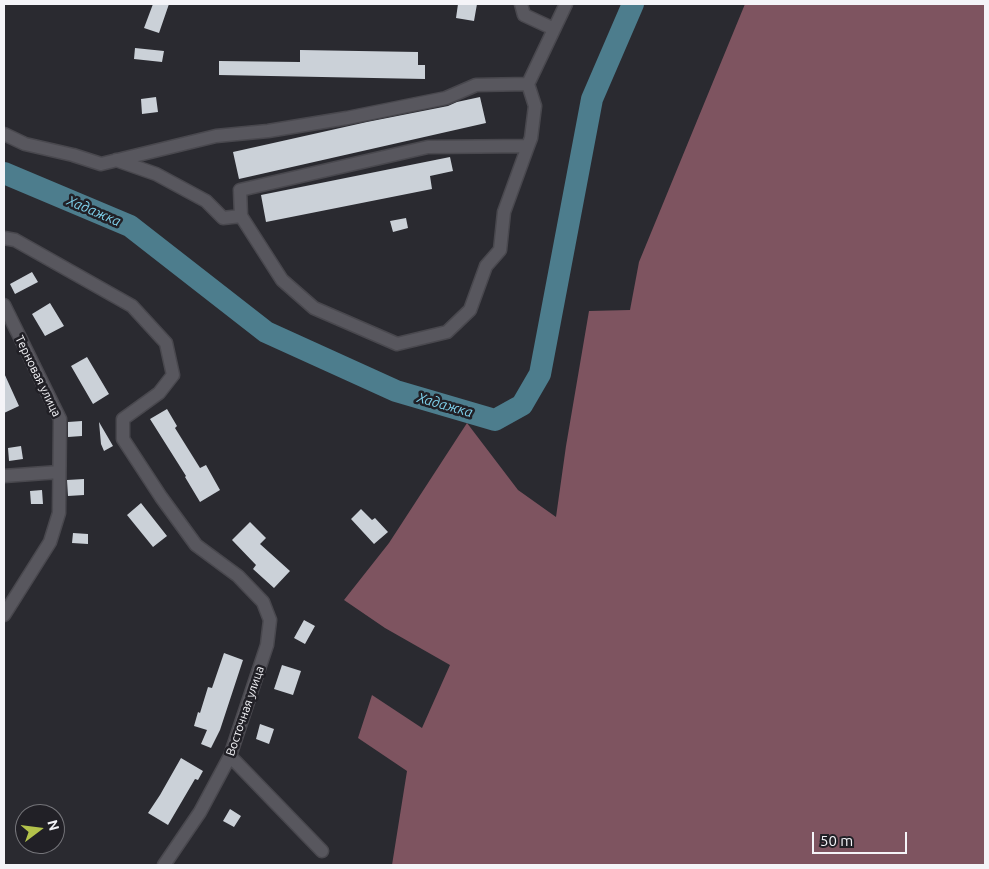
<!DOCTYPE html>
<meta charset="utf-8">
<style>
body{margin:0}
#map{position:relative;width:989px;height:869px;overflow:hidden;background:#2a2a30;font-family:Ubuntu,sans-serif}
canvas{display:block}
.frame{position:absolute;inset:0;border:5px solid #f4f4f8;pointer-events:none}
.north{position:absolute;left:15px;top:804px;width:50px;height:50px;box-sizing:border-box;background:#212026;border:1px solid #75757a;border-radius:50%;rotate:75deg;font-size:14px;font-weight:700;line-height:20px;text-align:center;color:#f4f4f8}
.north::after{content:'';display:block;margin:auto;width:18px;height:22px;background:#b3c24b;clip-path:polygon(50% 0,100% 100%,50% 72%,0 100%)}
.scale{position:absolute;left:812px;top:832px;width:95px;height:22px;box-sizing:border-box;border:2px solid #f4f4f8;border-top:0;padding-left:6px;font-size:15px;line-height:18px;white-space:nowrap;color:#f4f4f8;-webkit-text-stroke:4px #212026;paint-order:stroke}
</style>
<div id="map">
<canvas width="989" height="869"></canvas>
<div class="frame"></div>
<div class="north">N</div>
<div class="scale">50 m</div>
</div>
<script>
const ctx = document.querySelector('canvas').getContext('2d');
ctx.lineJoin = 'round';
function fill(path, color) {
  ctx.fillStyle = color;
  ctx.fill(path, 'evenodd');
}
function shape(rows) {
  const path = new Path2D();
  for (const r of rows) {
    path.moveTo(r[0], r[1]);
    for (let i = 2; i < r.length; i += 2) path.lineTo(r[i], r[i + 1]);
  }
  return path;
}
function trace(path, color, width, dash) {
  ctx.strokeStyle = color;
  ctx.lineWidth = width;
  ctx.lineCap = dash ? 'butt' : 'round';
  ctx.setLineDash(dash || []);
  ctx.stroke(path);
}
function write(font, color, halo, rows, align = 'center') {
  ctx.font = font + ' Ubuntu,sans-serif';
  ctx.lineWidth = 5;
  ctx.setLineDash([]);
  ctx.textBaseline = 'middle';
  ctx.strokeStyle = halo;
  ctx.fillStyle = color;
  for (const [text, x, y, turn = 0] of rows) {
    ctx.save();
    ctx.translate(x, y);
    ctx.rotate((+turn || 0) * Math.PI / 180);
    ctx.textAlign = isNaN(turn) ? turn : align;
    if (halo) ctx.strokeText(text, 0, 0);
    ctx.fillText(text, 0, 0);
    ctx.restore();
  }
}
const forest = shape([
 [745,4,985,4,985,865,392,865,407,771,358,738,372,695,422,728,450,665,385,628,344,600,389,543,467,423,518,490,556,517,566,446,589,311,630,310,639,262]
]);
const river = shape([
 [4,173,130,226,266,332,396,391,495,420,522,405,540,374,592,99,633,4]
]);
const building = shape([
 [153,4,169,4,159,33,144,28],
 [458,4,477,4,474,21,456,18],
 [135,48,164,51,162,62,134,59],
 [300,50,418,52,418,65,425,65,425,79,219,75,219,61,300,62],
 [156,97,158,112,142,114,141,99],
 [480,97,486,123,239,179,233,152,367,122,448,106,457,102],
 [450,157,453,171,430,176,432,189,266,222,261,195],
 [406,218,408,228,393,232,390,221],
 [32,272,38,282,15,294,10,284],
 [50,303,64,326,45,336,32,314],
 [87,357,109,394,93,404,71,366],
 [4,373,19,406,4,413],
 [167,409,177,426,175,428,200,468,206,465,220,490,200,502,185,477,186,476,150,419],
 [82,421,82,436,68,437,68,422],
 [99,422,113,446,104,451,101,444],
 [21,446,23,459,9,461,8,448],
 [84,479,84,495,68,496,67,480],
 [42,490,43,504,31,504,30,491],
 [141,503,167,536,153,547,127,515],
 [361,509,372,520,375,518,388,532,374,544,351,519],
 [250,522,266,538,260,544,290,571,274,588,253,569,256,565,232,540],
 [73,533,88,534,88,544,72,543],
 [304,620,315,626,305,644,294,638],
 [224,653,243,660,220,730,211,748,201,744,207,730,194,726,198,712,200,713,208,687,212,688],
 [282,665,301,671,293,695,274,689],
 [260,724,274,729,269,744,256,739],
 [181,758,203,771,198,780,195,779,168,825,148,813,160,795],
 [230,809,241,816,234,827,223,821]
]);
const minor = shape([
 [521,4,524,15,554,29],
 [528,84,566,4],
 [4,134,25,144,73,155,101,164,216,136,268,131,347,118,446,98,476,85,528,84],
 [528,146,428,147,240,190,241,216,282,280,314,308,397,344,447,332,470,310,486,266,500,250,504,212,528,146,531,138,535,106,528,84],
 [116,160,156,174,206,201,223,218,241,216],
 [4,238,15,240,132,306,166,343,173,375,159,393,123,419,123,439,161,497,196,545,238,576,263,602,270,620,267,645,230,756,200,812,164,865],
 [4,305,60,419,59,513,50,542,4,615],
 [4,476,59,472],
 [230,756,322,851]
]);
const streetNames = [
 ["Терновая улица",38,376,64],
 ["Восточная улица",245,711,-71]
];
const waterNames = [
 ["Хадажка",94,211,23],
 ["Хадажка",445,405,16]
];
fill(forest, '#7e5460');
trace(river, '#4d7d8d', 22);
fill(building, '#cbd1d8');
trace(minor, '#49484e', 15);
trace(minor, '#58575e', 12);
write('12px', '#f4f4f8', '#212026', streetNames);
write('italic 14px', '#7fd1eb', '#212026', waterNames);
</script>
